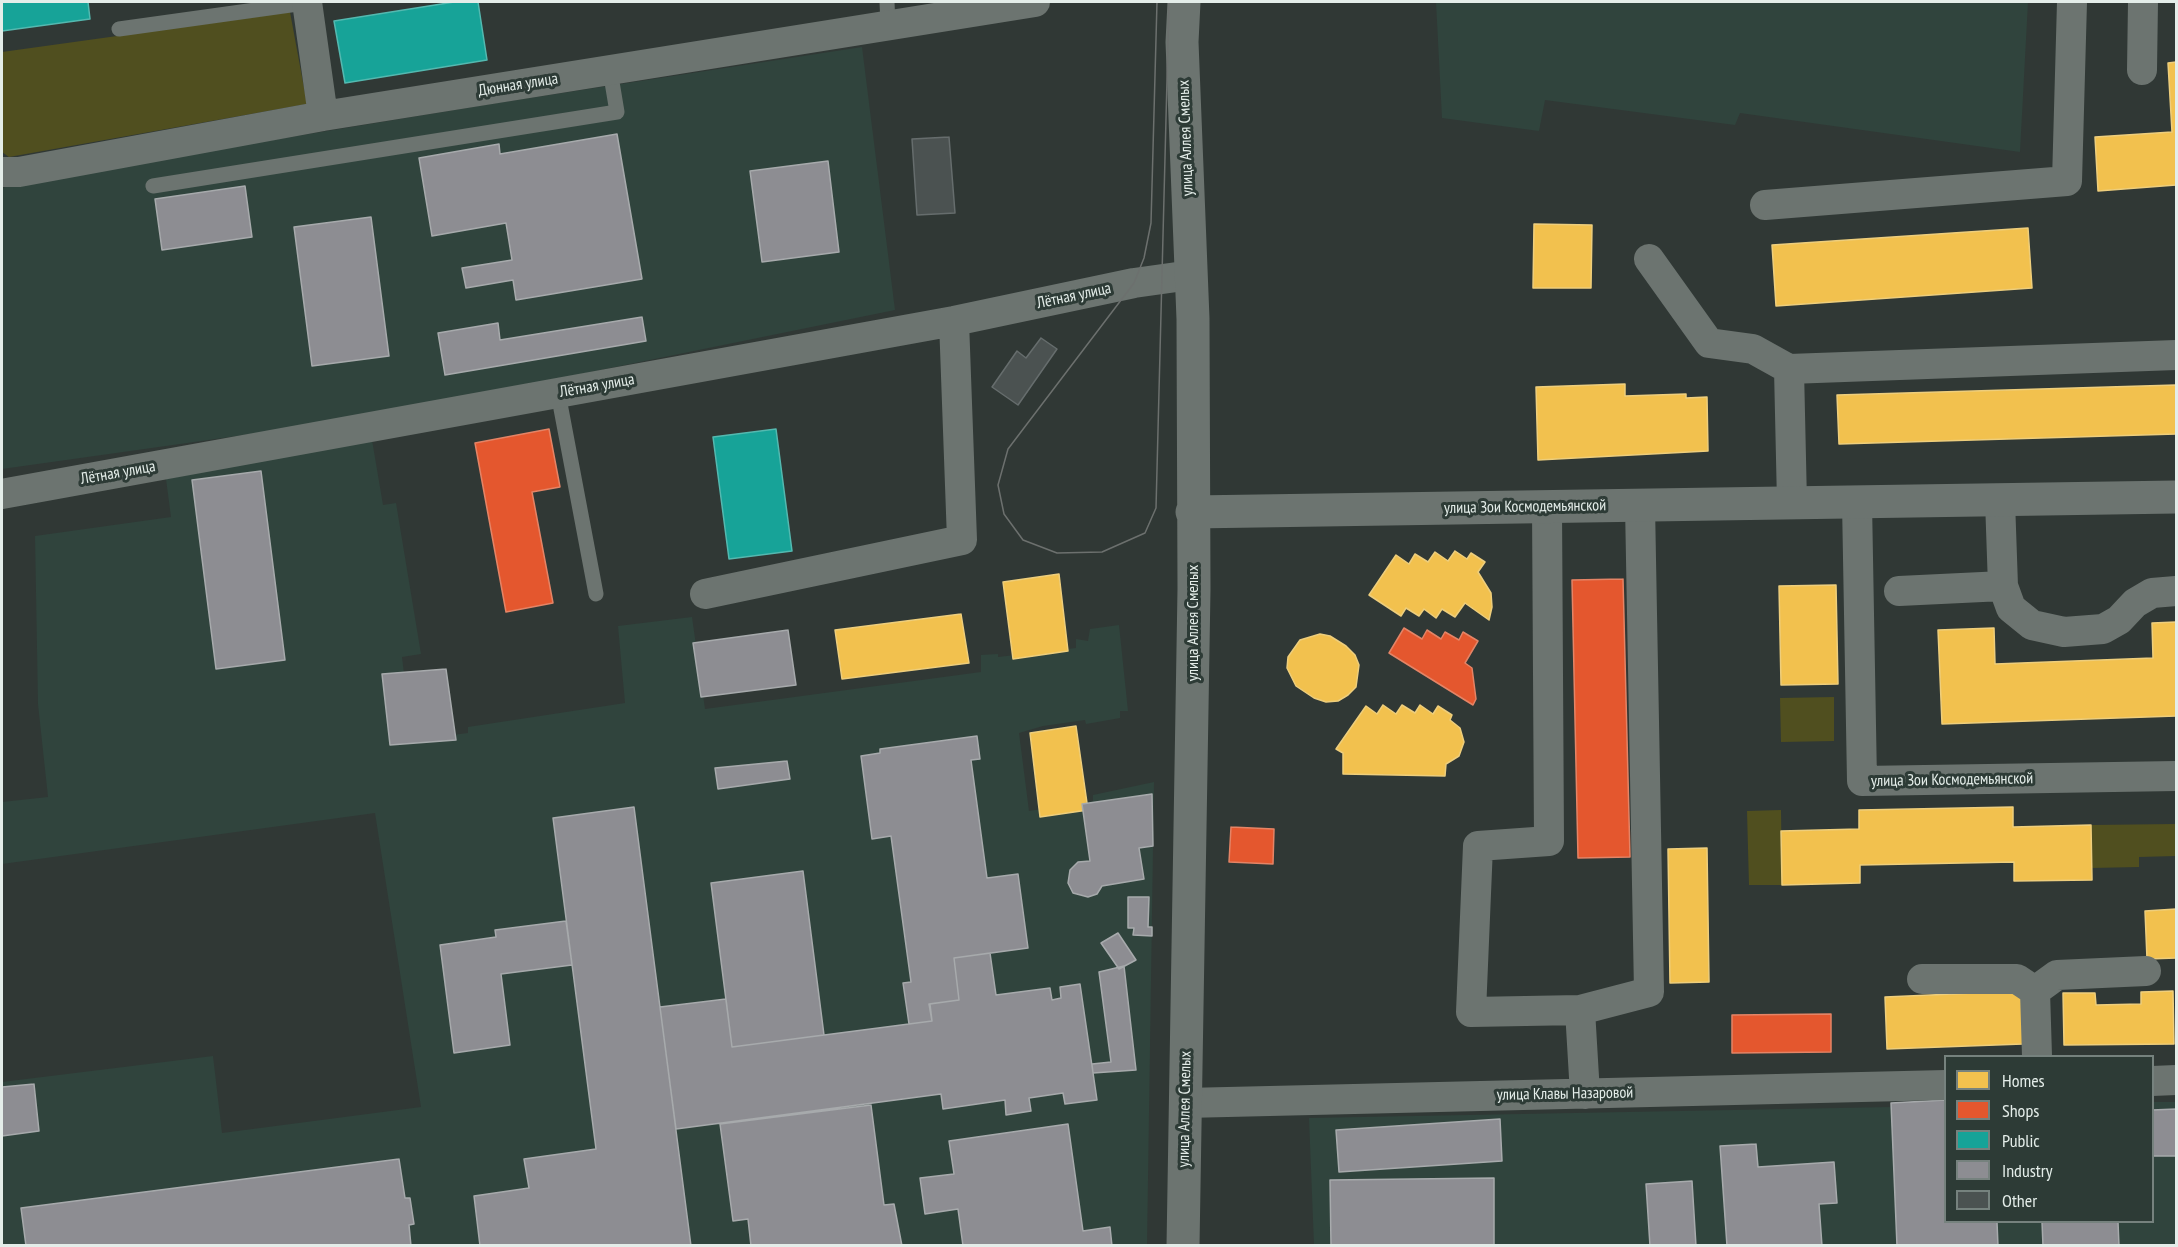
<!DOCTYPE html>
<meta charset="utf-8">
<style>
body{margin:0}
#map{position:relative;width:2178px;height:1247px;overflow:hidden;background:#303835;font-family:"PT Sans Narrow",sans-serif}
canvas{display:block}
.frame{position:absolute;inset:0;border:3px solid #e4ede9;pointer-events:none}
.legend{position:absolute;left:1944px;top:1055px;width:210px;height:168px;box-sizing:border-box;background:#2d3b36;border:2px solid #76827e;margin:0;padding:8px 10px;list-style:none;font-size:18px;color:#e4ede9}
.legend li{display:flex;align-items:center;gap:12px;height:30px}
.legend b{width:30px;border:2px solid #76827e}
</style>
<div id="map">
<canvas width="2178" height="1247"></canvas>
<div class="frame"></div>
<ul class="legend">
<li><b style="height:16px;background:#f2c14e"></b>Homes</li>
<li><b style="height:16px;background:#e4572e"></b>Shops</li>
<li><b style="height:16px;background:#17a398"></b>Public</li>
<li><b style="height:16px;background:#8d8d92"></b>Industry</li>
<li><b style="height:16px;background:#4b5251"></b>Other</li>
</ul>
</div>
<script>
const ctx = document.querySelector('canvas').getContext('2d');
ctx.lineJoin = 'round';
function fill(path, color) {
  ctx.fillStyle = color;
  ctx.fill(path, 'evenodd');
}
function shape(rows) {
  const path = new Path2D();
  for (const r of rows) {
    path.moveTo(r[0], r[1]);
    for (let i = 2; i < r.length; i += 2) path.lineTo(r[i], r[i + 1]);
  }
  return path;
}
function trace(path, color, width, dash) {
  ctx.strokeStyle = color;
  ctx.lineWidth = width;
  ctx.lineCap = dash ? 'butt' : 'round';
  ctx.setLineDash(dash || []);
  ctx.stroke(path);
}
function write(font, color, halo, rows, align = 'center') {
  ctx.font = font + ' "PT Sans Narrow",sans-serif';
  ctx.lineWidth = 6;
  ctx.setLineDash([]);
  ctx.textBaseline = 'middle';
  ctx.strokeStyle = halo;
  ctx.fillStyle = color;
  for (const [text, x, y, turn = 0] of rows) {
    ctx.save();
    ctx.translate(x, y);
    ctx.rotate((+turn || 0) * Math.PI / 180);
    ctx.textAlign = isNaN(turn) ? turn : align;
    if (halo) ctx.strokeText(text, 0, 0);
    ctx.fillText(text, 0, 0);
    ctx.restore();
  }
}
const built = shape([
 [1436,2,2028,2,2020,152,1740,113,1735,125,1545,100,1539,131,1442,118],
 [862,47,895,310,365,418,2,469,2,189,11,183,497,103],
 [372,440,383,505,396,503,421,654,402,657,412,740,468,733,468,727,625,703,618,626,692,617,705,709,981,672,981,655,998,654,998,657,1076,648,1076,639,1088,641,1090,629,1119,625,1128,711,1120,711,1120,718,1086,724,1085,720,1043,726,1019,733,1029,811,1093,801,1093,795,1154,782,1147,1245,2,1245,2,1082,213,1056,222,1133,421,1107,375,813,2,864,2,802,48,797,38,704,35,536,171,517,166,479],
 [2153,1102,2176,1102,2176,1245,1314,1245,1309,1118,1945,1106,1946,1222,2152,1222]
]);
const green = shape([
 [290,12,307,104,9,157,2,152,2,52],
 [1834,697,1834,741,1781,742,1780,698],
 [1781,810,1782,885,1749,885,1747,811],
 [2176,824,2176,856,2139,857,2139,867,2091,868,2091,825]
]);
const homes = shape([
 [2176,62,2176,185,2098,191,2095,137,2172,132,2168,63,2176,62],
 [1534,224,1592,225,1591,288,1533,288,1534,224],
 [2028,228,2032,288,1776,306,1772,245,2028,228],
 [1625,384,1625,396,1686,394,1686,398,1707,397,1708,451,1538,460,1536,387,1625,384],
 [2176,385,2176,434,1839,444,1837,395,2176,385],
 [1455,551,1467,559,1471,553,1485,562,1478,572,1491,593,1492,607,1489,620,1465,603,1455,617,1442,609,1436,618,1424,609,1419,616,1406,608,1401,616,1369,595,1396,555,1409,564,1415,554,1428,562,1435,552,1448,561,1455,551],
 [1059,574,1068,651,1013,659,1003,582,1059,574],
 [1836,585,1838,684,1781,685,1779,586,1836,585],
 [961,614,969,663,842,679,835,630,961,614],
 [2176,622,2176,716,1942,724,1938,630,1994,628,1995,664,2153,658,2152,623,2176,622],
 [1320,634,1330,636,1346,646,1355,655,1359,665,1356,687,1348,695,1338,701,1326,702,1314,698,1296,686,1287,668,1288,657,1300,640,1320,634],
 [1383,705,1396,714,1402,705,1415,713,1420,705,1433,714,1438,706,1452,715,1450,720,1460,728,1464,742,1459,756,1446,764,1445,776,1343,774,1343,753,1336,749,1366,706,1377,714,1383,705],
 [1076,726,1088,810,1040,817,1030,733,1076,726],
 [2013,807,2013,827,2091,825,2092,880,2014,881,2014,862,1860,865,1860,883,1782,885,1781,831,1859,829,1859,810,2013,807],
 [1707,848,1709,982,1670,983,1668,849,1707,848],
 [2176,909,2176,958,2147,959,2145,911,2176,909],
 [2021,991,2023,1044,1887,1049,1885,997,2021,991],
 [2173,991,2174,1044,2064,1045,2063,993,2095,993,2096,1005,2141,1004,2141,992,2173,991]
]);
const shops = shape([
 [549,429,560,487,532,492,553,603,506,612,475,443,549,429],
 [1623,579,1630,857,1578,858,1572,580,1623,579],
 [1404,628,1422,639,1427,630,1441,639,1445,632,1459,640,1463,632,1478,641,1465,663,1472,668,1476,699,1473,705,1389,653,1404,628],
 [1231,827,1274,829,1273,864,1229,862,1231,827],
 [1831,1014,1831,1052,1732,1053,1732,1015,1831,1014]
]);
const public = shape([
 [2,2,88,2,90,19,2,31,2,2],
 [454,2,478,2,487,60,345,83,334,21,454,2],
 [776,429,792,551,729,559,713,437,776,429]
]);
const industry = shape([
 [617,134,642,279,516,300,513,280,466,288,462,268,512,260,506,223,432,236,419,158,499,144,500,154,617,134],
 [828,161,839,252,762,262,750,171,828,161],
 [245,186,252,237,162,250,155,199,245,186],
 [371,217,389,356,312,366,294,227,371,217],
 [642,317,646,341,445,375,438,333,498,323,500,340,642,317],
 [261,471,285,660,216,669,192,480,261,471],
 [788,630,796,685,701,697,693,643,788,630],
 [446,669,456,740,390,745,382,674,446,669],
 [977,736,980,759,971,760,987,878,1018,874,1028,948,954,958,959,1000,929,1004,932,1021,909,1024,903,983,911,982,891,836,872,839,861,756,880,753,880,749,977,736],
 [787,761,790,779,718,789,715,768,787,761],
 [1152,794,1153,846,1139,848,1144,879,1102,886,1097,894,1088,897,1073,893,1068,883,1070,870,1078,862,1090,861,1082,804,1152,794],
 [634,807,691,1246,480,1246,474,1196,529,1188,524,1159,596,1149,553,818,634,807],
 [803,871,824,1035,732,1047,711,883,803,871],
 [1128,897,1149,897,1148,927,1152,927,1152,936,1133,935,1134,928,1128,928,1128,897],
 [566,921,572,965,501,974,510,1045,454,1053,440,945,496,937,495,930,566,921],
 [1118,933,1136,960,1119,969,1101,943,1118,933],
 [990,953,996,995,1050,988,1052,1000,1061,998,1060,987,1080,984,1097,1100,1065,1104,1063,1093,1029,1098,1031,1111,1006,1115,1005,1100,943,1109,941,1094,676,1129,660,1007,726,999,732,1047,932,1021,930,1004,959,1000,954,958,990,953],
 [1124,966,1136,1070,1093,1073,1092,1064,1111,1062,1099,972,1124,966],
 [34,1084,39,1131,2,1136,2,1087,34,1084],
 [1946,1100,1946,1222,1997,1222,1998,1246,1897,1246,1891,1103,1946,1100],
 [871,1105,884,1205,894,1204,902,1246,751,1246,748,1219,733,1221,720,1124,871,1105],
 [2176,1109,2176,1156,2152,1156,2152,1110,2176,1109],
 [1500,1119,1502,1161,1339,1172,1336,1130,1500,1119],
 [1068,1124,1083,1231,1110,1227,1112,1246,963,1246,958,1209,925,1214,920,1178,954,1174,949,1141,1068,1124],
 [1756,1144,1758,1167,1834,1162,1837,1203,1819,1204,1822,1246,1727,1246,1720,1146,1756,1144],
 [399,1159,405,1198,410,1198,414,1224,409,1225,411,1246,26,1246,21,1208,399,1159],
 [1494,1178,1494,1246,1331,1246,1330,1180,1494,1178],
 [1692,1181,1696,1246,1650,1246,1646,1184,1692,1181],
 [2042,1222,2118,1222,2119,1246,2043,1246,2042,1222]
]);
const building = shape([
 [949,137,955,213,917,215,912,139,949,137],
 [1041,338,1057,349,1018,405,992,387,1017,351,1026,358,1041,338]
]);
const lane = shape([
 [887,2,888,25],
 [119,29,312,2],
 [153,186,617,112,610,70],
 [558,393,596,594]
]);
const street = shape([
 [307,2,323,116],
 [2142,70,2143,2],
 [2,172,19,172,323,116,1035,2],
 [1765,205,2067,181,2072,2],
 [1649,259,1709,343,1753,349,1789,369],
 [2,494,954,321,1134,283,1191,275],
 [2000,500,2003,586,2011,608,2032,625,2064,632,2103,629,2119,620,2135,603,2152,593,2176,591],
 [1857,502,1862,781,2176,776],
 [1792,503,1789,369,2176,355],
 [1547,507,1549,841,1478,846,1471,1012,1580,1010],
 [1899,591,2003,586],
 [705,594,962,540,954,321],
 [1922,979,2017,979,2035,991,2037,1056],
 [2035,991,2057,975,2146,971],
 [2152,1081,2176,1080],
 [1585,1094,1580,1010,1649,992,1640,505],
 [1185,1103,1946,1085]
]);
const secondary = shape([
 [1192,512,2176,497],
 [1183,1246,1194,589,1193,319,1182,42,1184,2]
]);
const tram = shape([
 [1157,2,1151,223,1144,258,1134,283,1008,449,998,485,1004,514,1023,540,1057,553,1102,552,1145,533,1156,508,1169,2]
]);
const streetNames = [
 ["Дюнная улица",518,85,-9],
 ["улица Аллея Смелых",1186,138,-92],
 ["Лётная улица",1074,296,-12],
 ["Лётная улица",597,386,-10],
 ["Лётная улица",118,473,-10],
 ["улица Зои Космодемьянской",1525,507,-1],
 ["улица Аллея Смелых",1193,623,-90],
 ["улица Зои Космодемьянской",1952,780,-1],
 ["улица Клавы Назаровой",1565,1094,-1],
 ["улица Аллея Смелых",1185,1109,-89]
];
fill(built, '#30443d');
fill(green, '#504f1f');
fill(homes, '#f2c14e');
trace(homes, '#eece7c', 1.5);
fill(shops, '#e4572e');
trace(shops, '#e48466', 1.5);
fill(public, '#17a398');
trace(public, '#54b9b0', 1.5);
fill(industry, '#8d8d92');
trace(industry, '#a7aaac', 1.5);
fill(building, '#4b5251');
trace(building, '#666d6d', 1.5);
trace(lane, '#6c7470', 15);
trace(street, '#6c7470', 30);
trace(secondary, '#6c7470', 33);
trace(tram, '#6c706e', 1.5);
write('16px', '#e4ede9', '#2d3b36', streetNames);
</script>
